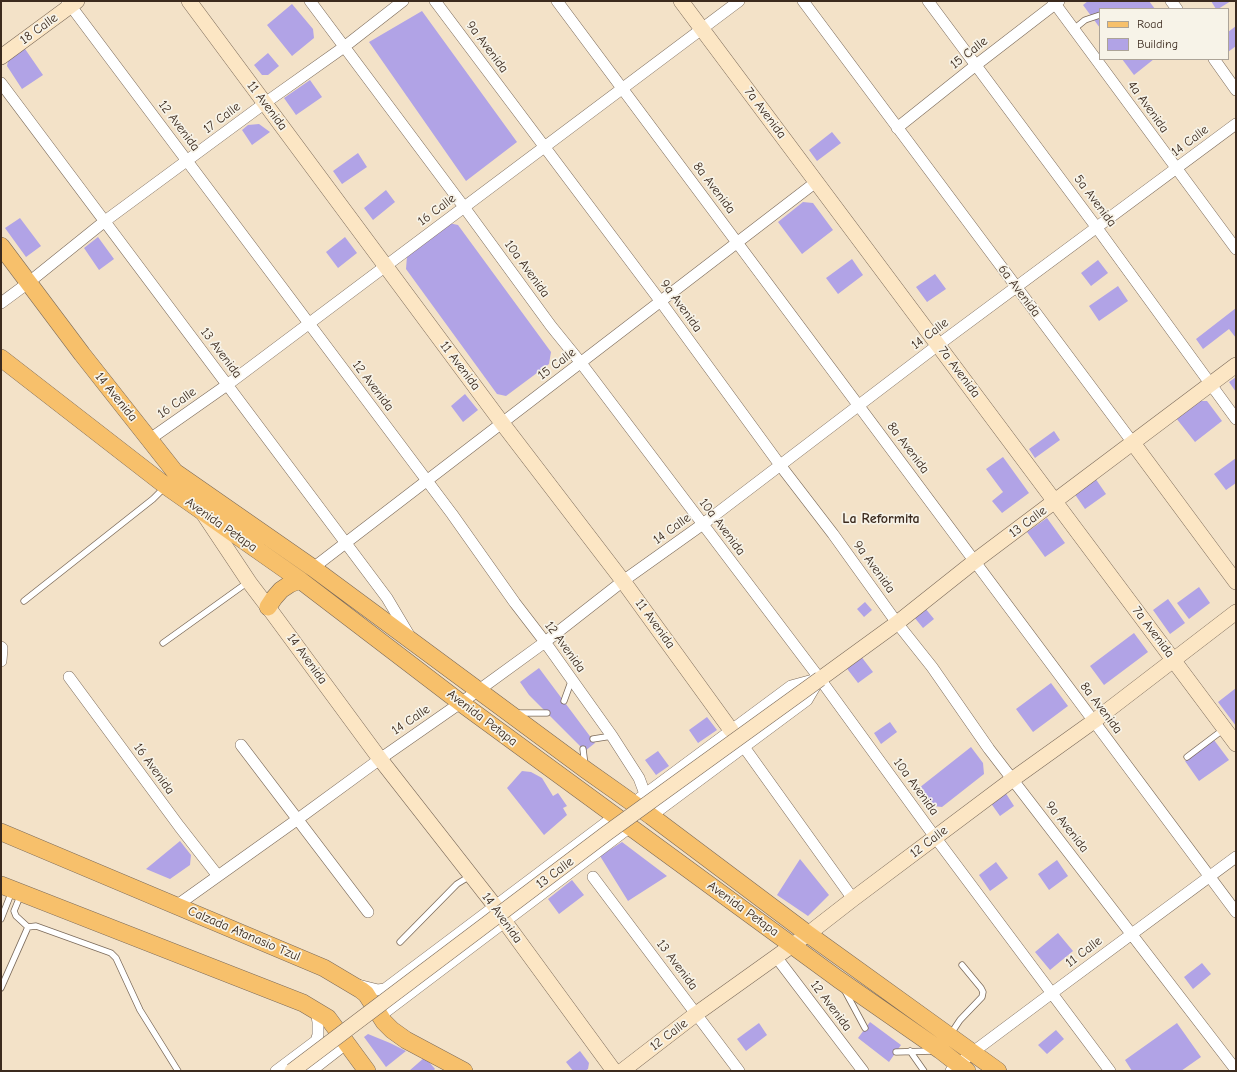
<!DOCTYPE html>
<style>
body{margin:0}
#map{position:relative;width:1237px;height:1072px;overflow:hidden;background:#f3e2c8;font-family:"Comic Neue",sans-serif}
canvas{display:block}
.frame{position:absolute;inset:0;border:2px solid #3b2a1e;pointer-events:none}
.legend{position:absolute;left:1099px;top:8px;width:130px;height:52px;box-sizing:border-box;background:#f7f3e8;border:1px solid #aca397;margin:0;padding:5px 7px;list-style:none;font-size:12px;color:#3b2a1e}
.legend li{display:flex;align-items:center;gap:8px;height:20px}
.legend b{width:20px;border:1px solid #aca397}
</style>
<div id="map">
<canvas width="1237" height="1072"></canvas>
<div class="frame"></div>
<ul class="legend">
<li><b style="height:5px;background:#f7c06b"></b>Road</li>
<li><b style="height:11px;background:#b1a3e6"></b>Building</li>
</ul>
</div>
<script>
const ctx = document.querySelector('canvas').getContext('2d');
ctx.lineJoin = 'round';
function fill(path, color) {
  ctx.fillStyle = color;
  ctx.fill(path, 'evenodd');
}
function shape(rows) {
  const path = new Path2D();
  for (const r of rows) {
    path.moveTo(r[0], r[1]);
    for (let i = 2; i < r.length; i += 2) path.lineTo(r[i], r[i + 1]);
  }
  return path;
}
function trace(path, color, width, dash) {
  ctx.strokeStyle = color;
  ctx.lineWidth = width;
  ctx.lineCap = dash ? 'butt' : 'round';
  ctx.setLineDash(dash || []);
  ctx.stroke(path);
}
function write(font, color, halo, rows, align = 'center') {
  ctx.font = font + ' "Comic Neue",sans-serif';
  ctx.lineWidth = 3.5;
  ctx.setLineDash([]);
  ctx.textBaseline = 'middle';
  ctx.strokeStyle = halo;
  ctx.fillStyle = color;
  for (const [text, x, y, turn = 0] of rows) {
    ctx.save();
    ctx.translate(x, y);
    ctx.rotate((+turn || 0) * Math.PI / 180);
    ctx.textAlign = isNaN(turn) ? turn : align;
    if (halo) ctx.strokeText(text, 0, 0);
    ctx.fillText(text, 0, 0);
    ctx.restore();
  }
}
const building = shape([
 [1088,1,1149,1,1155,9,1100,9,1100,28,1083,5],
 [1211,1,1231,1,1218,9,1216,9],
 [292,4,313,29,314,38,292,56,267,25],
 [422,11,517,142,466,181,369,42],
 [1236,26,1236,46,1228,52,1228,32],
 [23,46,43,75,22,89,7,66,9,56],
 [268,53,279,66,268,75,262,75,254,65],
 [1122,59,1154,59,1134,75],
 [310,80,322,97,296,115,284,98],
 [259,124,270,132,252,145,242,130,248,125],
 [832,132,841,143,817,161,809,150],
 [358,153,367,167,342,184,333,171],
 [386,190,395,202,373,220,364,208],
 [803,202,813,203,833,230,802,254,778,222],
 [20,218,41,246,26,257,5,228],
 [449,223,458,225,551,352,549,364,506,396,497,394,406,269,407,256],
 [98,237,114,259,99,270,84,248],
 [345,237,357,253,338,268,326,252],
 [852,259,863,275,838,294,826,278],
 [1098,260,1108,273,1091,286,1081,273],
 [935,274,946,289,927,302,916,287],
 [1118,286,1128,301,1099,321,1089,306],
 [1236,308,1236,338,1229,329,1203,349,1196,339],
 [1236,377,1236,392,1229,382],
 [465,394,478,410,463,422,451,406],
 [1197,401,1207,401,1222,421,1195,442,1176,418],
 [1054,431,1060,440,1035,458,1029,449],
 [1003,457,1029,493,1002,513,992,501,1003,492,986,469],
 [1236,458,1236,483,1226,490,1214,474],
 [1095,478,1106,494,1085,509,1074,493],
 [1047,518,1065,543,1045,557,1027,532],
 [1199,587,1210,603,1189,619,1177,603],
 [1168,599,1185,623,1170,634,1153,610],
 [865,602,872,610,864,617,857,609],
 [925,608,934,619,923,628,914,617],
 [1134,633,1148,652,1104,685,1090,666],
 [860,655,873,672,858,683,845,666],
 [539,668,595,743,585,751,529,695,520,682],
 [1051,683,1068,706,1033,732,1016,709],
 [1236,688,1236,726,1218,702],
 [707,717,717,730,698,743,689,730],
 [890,722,897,732,881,744,874,733],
 [1214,740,1229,760,1199,781,1185,761],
 [971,747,983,763,984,774,942,807,933,806,919,788],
 [658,751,669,766,656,775,645,760],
 [522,771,531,772,542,778,553,796,558,793,567,806,563,808,567,815,544,835,507,788],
 [1005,792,1014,806,1000,816,990,802],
 [180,841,191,855,190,865,170,879,146,869],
 [622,842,667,876,628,901,600,856],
 [800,859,829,895,808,916,777,895],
 [1057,860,1068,876,1049,890,1038,874],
 [996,862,1008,878,990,891,979,875],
 [572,880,584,895,559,914,548,899],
 [1058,933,1073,951,1050,970,1035,952],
 [1202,963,1211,974,1193,989,1184,977],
 [870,1022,901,1045,889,1062,858,1038],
 [759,1023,767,1035,746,1051,737,1039],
 [1177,1023,1201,1057,1181,1071,1132,1071,1125,1060],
 [1056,1030,1064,1039,1047,1054,1038,1045],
 [368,1034,390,1043,406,1051,386,1067,364,1037],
 [580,1051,589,1063,588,1069,585,1071,573,1071,566,1062],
 [425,1057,435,1069,433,1071,409,1071]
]);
const lane = shape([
 [1074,29,1085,20,1100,15],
 [24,601,153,499,164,488],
 [163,643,248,582],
 [564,701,572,679],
 [517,713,547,713],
 [593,739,612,736],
 [583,749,585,765],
 [1187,757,1224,729],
 [21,894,14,911,16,916,28,927],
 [1,919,12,891],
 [400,942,457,884,470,876],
 [1,988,28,927,36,926,111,953,116,958,140,1010,178,1071],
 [844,989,865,1028],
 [950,1035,960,1020,982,997,983,992,981,988,962,965],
 [910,1051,924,1071],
 [896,1052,934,1051]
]);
const street = shape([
 [67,1,452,514,515,603,545,642,612,736,639,778,645,794],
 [310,1,464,207,551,326,581,363,820,679,935,837,1110,1071],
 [435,1,661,302,780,465,833,534,897,623,932,667,989,749,1236,1070],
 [557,1,1236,912],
 [803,1,1133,443],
 [928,1,1097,228,1236,419],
 [1053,1,1236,249],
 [1171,1,1177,9],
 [1214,59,1236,90],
 [1,83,387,598,409,635],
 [897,128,976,65,1059,1],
 [1,303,28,283,105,221,265,103,344,47,403,1],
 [150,439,227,385,739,1],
 [313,568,816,182],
 [1,647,2,648,1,661],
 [69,677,179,826,218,876],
 [241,745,368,912],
 [744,747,853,899],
 [640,798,791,686,813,680],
 [651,816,807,700,817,683],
 [593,877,739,1071],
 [176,906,298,819,380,759,479,690,545,642,623,581,703,524,938,345,1236,124],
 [777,958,863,1071],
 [358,985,378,990,385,989,615,816],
 [380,1016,630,827],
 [276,1071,316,1041,318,1035,318,1022,316,1010],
 [311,1071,347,1043],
 [951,1071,973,1052,1052,993,1236,857]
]);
const secondary = shape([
 [189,1,502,423,623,581,731,730],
 [681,1,1236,744],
 [1,57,77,1],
 [1133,443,1236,582],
 [203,513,249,582,268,607,380,759,495,906,505,922,614,1071],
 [820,679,897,623,975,561,1236,365],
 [622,1071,696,1014,808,934,853,899,1013,779,1094,721,1236,612]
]);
const primary = shape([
 [1,246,82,354,175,472,313,568,586,770,651,816,808,934,998,1071],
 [1,358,166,486,300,580,461,703,838,979,940,1050,967,1071],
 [268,607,274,598,281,590,290,584,300,580],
 [1,832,324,968,361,990,366,994,384,1022,392,1030,406,1040,464,1071],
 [1,885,303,1003,328,1018,367,1071]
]);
const secondaryBridge = shape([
 [292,1071,607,833,820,679]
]);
const streetNames = [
 ["18 Calle",39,29,-36],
 ["9a Avenida",487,47,53],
 ["15 Calle",969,53,-38],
 ["11 Avenida",267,106,53],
 ["4a Avenida",1148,107,54],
 ["7a Avenida",765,113,53],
 ["17 Calle",222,118,-37],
 ["12 Avenida",179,126,53],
 ["14 Calle",1190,141,-37],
 ["8a Avenida",714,188,53],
 ["5a Avenida",1095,201,53],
 ["16 Calle",437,210,-37],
 ["10a Avenida",527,269,54],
 ["6a Avenida",1019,291,53],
 ["9a Avenida",681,306,54],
 ["14 Calle",930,334,-37],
 ["13 Avenida",221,353,53],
 ["15 Calle",557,364,-37],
 ["11 Avenida",460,366,53],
 ["7a Avenida",959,372,53],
 ["12 Avenida",373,386,53],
 ["14 Avenida",116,397,51],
 ["16 Calle",177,403,-35],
 ["8a Avenida",908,448,53],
 ["13 Calle",1028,522,-37],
 ["Avenida Petapa",221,525,35],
 ["10a Avenida",722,527,53],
 ["14 Calle",672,529,-36],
 ["9a Avenida",874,567,54],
 ["11 Avenida",655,624,54],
 ["7a Avenida",1153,632,53],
 ["12 Avenida",565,647,54],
 ["14 Avenida",307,659,54],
 ["8a Avenida",1101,708,53],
 ["Avenida Petapa",482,718,37],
 ["14 Calle",411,720,-34],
 ["16 Avenida",154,769,54],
 ["10a Avenida",916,787,54],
 ["9a Avenida",1067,827,52],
 ["12 Calle",929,842,-37],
 ["13 Calle",555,873,-37],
 ["Avenida Petapa",743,909,36],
 ["14 Avenida",502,918,54],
 ["Calzada Atanasio Tzul",244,934,23],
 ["11 Calle",1084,952,-37],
 ["13 Avenida",677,965,53],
 ["12 Avenida",831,1006,53],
 ["12 Calle",669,1035,-37]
];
const neighbourhoodNames = [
 ["La Reformita",881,519]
];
fill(building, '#b1a3e6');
trace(lane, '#7b6a5a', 7);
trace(street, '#7b6a5a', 12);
trace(secondary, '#7b6a5a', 16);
trace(primary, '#7b6a5a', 18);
trace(lane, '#fff', 5.5);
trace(street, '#fff', 11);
trace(secondary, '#fce6c4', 15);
trace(primary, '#f7c06b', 17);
trace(secondaryBridge, '#7b6a5a', 16, []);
trace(secondaryBridge, '#fce6c4', 15);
write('13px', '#3b2a1e', '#f7f3e8', streetNames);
write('bold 14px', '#3b2a1e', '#f7f3e8', neighbourhoodNames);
</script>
